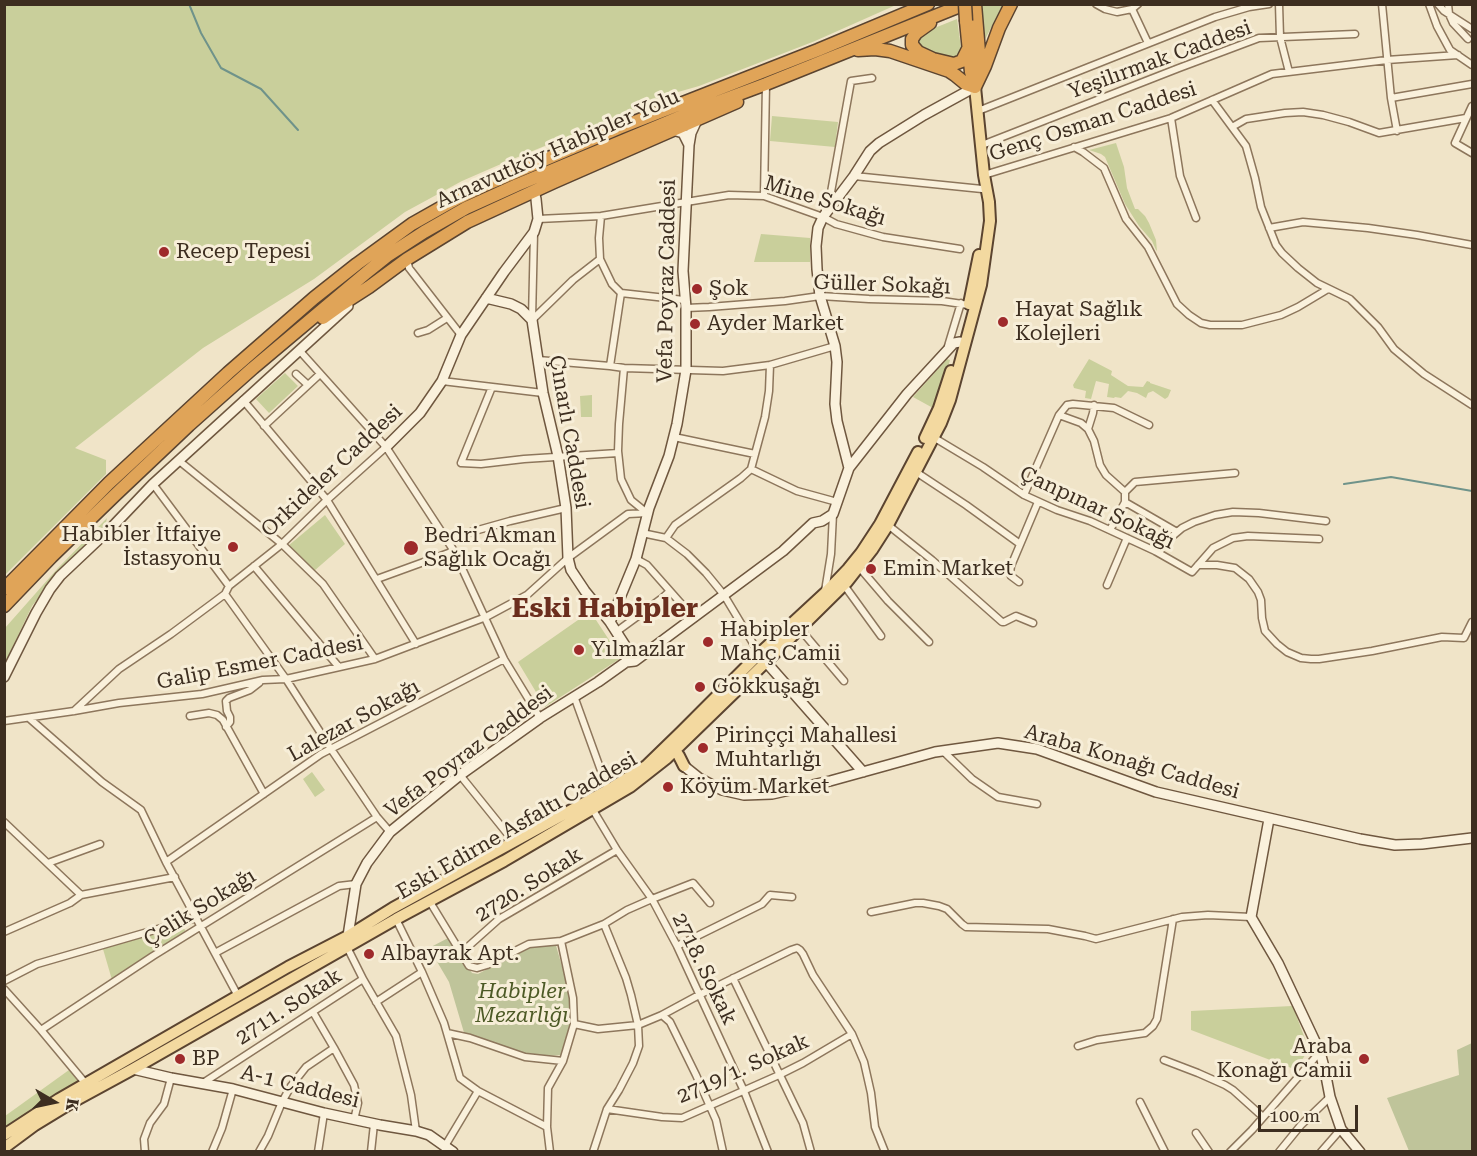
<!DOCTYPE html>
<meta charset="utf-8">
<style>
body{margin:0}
#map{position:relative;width:1477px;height:1156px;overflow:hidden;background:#f0e4c8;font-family:"Roboto Serif",serif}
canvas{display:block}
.frame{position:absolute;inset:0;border:6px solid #3d2e20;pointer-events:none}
.north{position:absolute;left:24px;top:1072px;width:60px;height:60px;-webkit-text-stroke:4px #f7eed8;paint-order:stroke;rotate:99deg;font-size:16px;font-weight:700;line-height:24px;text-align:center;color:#3d2e20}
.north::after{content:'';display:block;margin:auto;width:21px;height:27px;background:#3d2e20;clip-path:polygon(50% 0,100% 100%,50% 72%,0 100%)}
.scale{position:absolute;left:1258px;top:1105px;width:100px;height:27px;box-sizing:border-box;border:3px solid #3d2e20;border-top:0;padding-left:8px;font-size:18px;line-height:21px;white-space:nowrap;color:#3d2e20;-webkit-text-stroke:4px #f7eed8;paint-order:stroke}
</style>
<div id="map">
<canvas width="1477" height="1156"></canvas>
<div class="frame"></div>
<div class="north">K</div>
<div class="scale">100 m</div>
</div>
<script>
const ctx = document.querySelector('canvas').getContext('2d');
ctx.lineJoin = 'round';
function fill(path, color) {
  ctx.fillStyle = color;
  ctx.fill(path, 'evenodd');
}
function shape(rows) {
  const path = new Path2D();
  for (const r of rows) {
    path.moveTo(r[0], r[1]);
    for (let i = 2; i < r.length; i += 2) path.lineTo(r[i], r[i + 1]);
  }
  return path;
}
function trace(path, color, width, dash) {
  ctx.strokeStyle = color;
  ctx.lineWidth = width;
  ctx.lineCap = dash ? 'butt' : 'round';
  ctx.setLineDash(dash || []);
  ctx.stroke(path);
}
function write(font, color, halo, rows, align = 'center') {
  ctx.font = font + ' "Roboto Serif",serif';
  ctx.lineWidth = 6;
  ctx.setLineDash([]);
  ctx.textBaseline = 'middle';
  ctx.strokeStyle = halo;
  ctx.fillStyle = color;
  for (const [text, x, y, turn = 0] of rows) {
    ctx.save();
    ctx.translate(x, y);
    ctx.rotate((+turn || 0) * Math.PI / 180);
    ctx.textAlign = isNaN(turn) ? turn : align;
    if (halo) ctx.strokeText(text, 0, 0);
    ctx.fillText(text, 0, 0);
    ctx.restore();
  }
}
const green = shape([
 [5,4,896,4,896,5,815,41,699,86,671,94,501,164,462,181,405,212,314,279,203,348,75,448,106,460,106,474,5,575],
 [983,4,1003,5,983,43,981,6],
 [957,19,961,48,959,52,955,58,949,58,924,50,918,43,919,38,922,33],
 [772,116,838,122,835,147,770,141],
 [1116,143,1124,167,1127,188,1135,209,1138,209,1145,216,1149,223,1156,240,1157,251,1156,250,1152,241,1139,226,1125,204,1105,157,1101,154,1089,150],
 [761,234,810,238,810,262,754,262],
 [947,359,950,360,942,387,933,408,913,397],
 [1089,359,1112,371,1111,375,1128,386,1143,387,1147,381,1150,382,1150,383,1171,390,1168,397,1165,399,1153,391,1148,393,1146,398,1137,393,1128,391,1121,398,1115,397,1114,398,1107,397,1109,384,1096,381,1091,399,1085,398,1086,391,1074,388,1073,385],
 [285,373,298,386,269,413,256,399],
 [592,395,592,417,581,417,580,396],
 [325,515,345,544,314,571,288,546],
 [107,518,105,527,65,565,32,606,5,663,5,628,58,568],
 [588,613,596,620,621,658,545,707,518,662],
 [312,772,325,790,315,797,303,779],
 [181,925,185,930,185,931,112,980,103,949],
 [1292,1006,1295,1012,1308,1047,1307,1052,1302,1060,1294,1069,1191,1030,1191,1011],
 [69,1070,80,1082,20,1117,5,1130,5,1116]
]);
const cemetery = shape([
 [450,937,472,973,478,974,529,947,555,942,565,977,570,999,571,1024,562,1055,532,1057,465,1036,449,982,429,948],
 [1472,1043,1472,1151,1409,1151,1387,1098,1459,1075,1457,1050]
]);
const stream = shape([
 [189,4,201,33,221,68,261,89,298,130],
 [1344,484,1391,477,1472,491]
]);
const street = shape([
 [1096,4,1105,9,1117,12,1132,9],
 [1138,4,1132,9,1148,43],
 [1279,4,1280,37,1289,72],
 [1382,4,1391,98,1397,131],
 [1429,4,1437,26,1450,50,1472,65],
 [1438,4,1444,11,1472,29],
 [1448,4,1449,14,1453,23,1468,39],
 [1391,98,1472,84],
 [1212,100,1246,146,1255,178,1261,207,1276,245,1282,253,1298,268,1317,283,1350,299,1378,327,1394,349,1424,374,1472,405],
 [1472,106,1455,143,1472,153],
 [978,111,1215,17,1249,7,1269,4],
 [1171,118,1180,176,1196,218],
 [1232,127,1246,119,1285,113,1303,112,1323,115,1349,122,1379,133,1466,118],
 [982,145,1179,68,1259,38,1355,34],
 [1074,147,1083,152,1104,168,1126,219,1148,247,1177,304,1189,315,1201,323,1210,325,1242,325,1281,315,1298,307,1328,289],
 [984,175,1171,118,1272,74,1387,60,1458,55],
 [854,176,982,189],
 [764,196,766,84],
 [825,211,831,192,851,81,872,78],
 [601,216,599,238,600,259,612,284,621,293],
 [538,219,601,216,729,195,764,196,823,217,836,224,883,237,960,249],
 [1269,228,1303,222,1368,228,1417,235,1472,245],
 [407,259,409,268,461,335],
 [621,293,684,300],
 [686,308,709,307,785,301,820,296,869,299,942,301,969,305],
 [532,319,534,233],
 [532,320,573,280,600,259],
 [418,333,428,330,447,318],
 [948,346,961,303],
 [299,350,386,447,454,551,504,659,540,718],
 [538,360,610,366,624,368,723,371,770,365,835,346],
 [610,366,621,293],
 [624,368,619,424,618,451,621,479,631,500,647,513],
 [296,374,308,385],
 [442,381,543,393],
 [492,387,461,463,481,464,524,459,618,453],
 [243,400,327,500,416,644],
 [1059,415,1081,423,1088,429,1094,441,1100,465,1106,475,1125,492],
 [264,426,320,374],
 [1088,429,1093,413,1094,405],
 [674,437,755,454],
 [933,437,983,467,1024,495,1057,510,1090,521,1155,551,1192,572,1213,548,1233,538,1248,536,1319,539],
 [178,460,282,544,323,584,375,659],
 [751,469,797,491,837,502],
 [916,472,966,505,1020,544],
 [153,484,229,586],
 [1024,495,1059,415,1067,405,1073,404,1114,408,1149,425],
 [1125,502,1177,532],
 [888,525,932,560,1002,622,1004,622,1016,616,1033,623],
 [1110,530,1125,502,1125,492,1135,482,1235,473],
 [642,533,666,538,687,554,706,573,724,595,760,655],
 [666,538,675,525,741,478,751,469,765,417,769,391,770,365],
 [446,539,510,521,566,508],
 [1155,551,1182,528,1194,522,1215,515,1233,512,1259,513,1326,521],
 [636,559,647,565,693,617],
 [1198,565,1217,565,1235,568,1249,579,1258,592,1261,600,1262,618,1265,631,1277,644,1287,652,1301,658,1311,659,1319,659,1372,651,1442,637,1464,638,1472,622],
 [254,566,338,666],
 [859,567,888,601,929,642],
 [377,579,454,551],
 [1019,582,1011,576,1010,573,1011,566,1038,502],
 [844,585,881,636],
 [1107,585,1127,538],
 [825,591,831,554,833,514],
 [225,594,286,679,331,749,377,817,390,832],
 [800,629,844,681],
 [616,632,661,599,670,591],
 [574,696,608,790],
 [74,711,119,669,171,634,225,594,229,586,282,544,327,500,386,447],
 [190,716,209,713,217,715,223,720,264,794],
 [29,718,102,782,141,810,166,862,238,996],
 [4,721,74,711,119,703,202,694,263,680,286,679,375,659,486,617,527,595,568,558,628,514,648,513],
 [226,727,230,722,230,717,227,711,226,701,229,698,250,690,259,683],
 [943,751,972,779,998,797,1037,804],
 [460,775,514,842],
 [593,810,617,850,652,899,677,946,744,1091,768,1152],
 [4,822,81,895],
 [166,862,321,754,504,659],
 [48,863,100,844],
 [430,902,469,966,477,968,487,965,529,944,561,941],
 [871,912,915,903,923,903,939,906,947,909,962,924,966,927,1048,929,1085,936,1096,939,1182,917,1208,915,1251,917],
 [396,919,422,972,444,1023,460,1078,478,1091,547,1127],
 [4,932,70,903,81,895,175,877],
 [677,946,762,904,770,895,792,897],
 [347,947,363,979,396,1036,411,1095,416,1131],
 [462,952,499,919,617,850],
 [215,953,339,886,356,884],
 [733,978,803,1123,811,1152],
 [4,981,37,964,196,918],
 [4,989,41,1030,86,1084],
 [376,1002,422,972],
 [313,1012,334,1048,354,1085,358,1103,354,1120],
 [662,1015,670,1022,696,1075,716,1120,723,1152],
 [574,1024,598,1029,638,1025,662,1015,699,995,791,950,797,948,800,950,803,954,813,975,852,1034,864,1062,871,1093,875,1127,885,1152],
 [41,1030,153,956,377,817],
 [447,1033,470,1038,525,1057,563,1061],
 [1078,1046,1097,1040,1145,1033,1153,1026,1157,1019,1173,919],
 [1164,1060,1198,1073,1225,1085,1233,1090,1263,1117],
 [203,1083,363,979],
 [1140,1102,1165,1152],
 [607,1109,662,1117,682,1118,779,1075,803,1063,852,1034],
 [1196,1133,1209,1152],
 [445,1146,478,1091],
 [145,1152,144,1139,150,1123,164,1104,171,1078],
 [212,1152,222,1128,233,1089],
 [259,1152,268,1136,282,1102,291,1086,306,1067,334,1048],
 [318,1152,324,1113],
 [371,1152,374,1124],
 [550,1152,547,1127,548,1088,563,1061,574,1024,573,998,561,941,604,924,627,910,652,899,693,883,710,903],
 [593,1152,607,1109,619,1090,633,1063,639,1046,638,1025,631,995,626,978,604,924],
 [1230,1152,1252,1130,1320,1052],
 [1279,1152,1301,1125,1330,1097],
 [1321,1152,1341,1129]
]);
const secondary = shape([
 [673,130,683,133,689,145,691,133,697,120],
 [486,298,511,304,521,309,532,320,543,393,558,456,566,508,568,558,571,570,585,591,610,622,635,661],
 [386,447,420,413,442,381,461,335,504,272,534,232,538,219,536,199,534,191],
 [849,468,837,421,835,404,837,362,835,346,820,296,817,269,816,246,818,228,823,217,854,176,870,151,879,143,924,115,975,87],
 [610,622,636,559,649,508,669,456,677,424,686,370,686,308,683,271,689,145],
 [766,662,863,772],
 [4,677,36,613,50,589,60,576,113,526,153,484,348,306],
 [684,766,699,778,722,790,744,795,772,794,830,781,935,752,998,743,1037,749,1156,792,1360,839,1395,845,1422,844,1472,838],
 [1269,819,1251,917,1278,963,1320,1052,1325,1071,1330,1097,1341,1129,1360,1152],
 [348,936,356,884,367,863,390,832,460,775,540,718,598,682,626,662,635,661,783,551,813,523,822,521,833,514,849,468,907,394,954,343,960,342,965,344],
 [133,1069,171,1078,233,1089,324,1113,380,1125,416,1131,429,1135,453,1152]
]);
const primary = shape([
 [969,304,979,255],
 [925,438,939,408,951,371],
 [671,748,675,750,679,756,684,766],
 [4,1135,59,1099,288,967,348,936,393,908,608,790,646,766,681,732,759,654,825,593,848,569,861,553,880,524,918,452],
 [4,1148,35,1125,76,1100,133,1069,396,919,504,861,630,787,667,758,766,662,847,582,872,550,888,525,941,423,950,400,981,285,990,221,989,202,984,175,975,87]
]);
const highway = shape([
 [975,4,980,64,978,74],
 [966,21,971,72,974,83],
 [930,23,916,33,912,39,912,45,918,52,933,59,954,64,962,61,968,49],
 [858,50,875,49,890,51,949,71,955,75,966,84,975,87],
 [975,87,985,66,999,28,1011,4],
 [323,318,341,305,369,287,407,259,467,222,554,182,737,102],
 [4,589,109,483,228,373,314,298,357,264,412,224,458,198,483,186,619,128,818,50,928,4],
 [4,606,51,557,115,495,189,425,253,368,366,273,387,256,424,232,466,208,517,185,699,109,766,84,965,4]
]);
const highwayBridge = shape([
 [965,4,966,21]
]);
const markers = [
 [164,252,6,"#9e2a2b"],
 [697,289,6,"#9e2a2b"],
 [1003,322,6,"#9e2a2b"],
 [695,324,6,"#9e2a2b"],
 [233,547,6,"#9e2a2b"],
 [411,548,8,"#9e2a2b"],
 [871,569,6,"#9e2a2b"],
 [708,642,6,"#9e2a2b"],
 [579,650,6,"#9e2a2b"],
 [700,687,6,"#9e2a2b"],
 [703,748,6,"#9e2a2b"],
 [668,787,6,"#9e2a2b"],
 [369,954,6,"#9e2a2b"],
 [180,1059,6,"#9e2a2b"],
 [1364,1059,6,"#9e2a2b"]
];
const streetNames = [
 ["Yeşilırmak Caddesi",1160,60,-20],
 ["Genç Osman Caddesi",1093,122,-18],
 ["Arnavutköy Habipler Yolu",558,149,-24],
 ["Mine Sokağı",825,201,17],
 ["Vefa Poyraz Caddesi",667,281,-89],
 ["Güller Sokağı",882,285,2],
 ["Çınarlı Caddesi",569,432,80],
 ["Orkideler Caddesi",332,471,-43],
 ["Çanpınar Sokağı",1097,508,25],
 ["Galip Esmer Caddesi",260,663,-11],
 ["Lalezar Sokağı",354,721,-29],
 ["Vefa Poyraz Caddesi",469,752,-37],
 ["Araba Konağı Caddesi",1132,762,16],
 ["Eski Edirne Asfaltı Caddesi",517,826,-30],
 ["2720. Sokak",529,885,-32],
 ["Çelik Sokağı",200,908,-32],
 ["2718. Sokak",704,969,64],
 ["2711. Sokak",289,1007,-33],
 ["2719/1. Sokak",743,1069,-24],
 ["A-1 Caddesi",300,1087,14]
];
const poiNames = [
 ["Recep Tepesi",176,252],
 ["Şok",709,289],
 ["Hayat Sağlık",1015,310],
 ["Kolejleri",1015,334],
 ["Ayder Market",707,324],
 ["Habibler İtfaiye",221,535,"right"],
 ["İstasyonu",221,559,"right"],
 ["Bedri Akman",424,536],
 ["Sağlık Ocağı",424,560],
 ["Emin Market",883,569],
 ["Habipler",720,630],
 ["Mahç Camii",720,654],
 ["Yılmazlar",591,650],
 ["Gökkuşağı",712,687],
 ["Pirinççi Mahallesi",715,736],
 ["Muhtarlığı",715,760],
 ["Köyüm Market",680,787],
 ["Albayrak Apt.",381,954],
 ["Araba",1352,1047,"right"],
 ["Konağı Camii",1352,1071,"right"],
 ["BP",192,1059]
];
const parkNames = [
 ["Habipler",522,992],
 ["Mezarlığı",522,1016]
];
const districtNames = [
 ["Eski Habipler",605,609]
];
fill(green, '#c9cf9b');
fill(cemetery, '#bfc49a');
trace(stream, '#6f938a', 2);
trace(street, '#8d765c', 9);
trace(secondary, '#6f573f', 12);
trace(primary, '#5b4430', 14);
trace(highway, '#5b4430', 15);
trace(street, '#faf1dc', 6);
trace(secondary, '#faf1dc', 9);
trace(primary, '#f3d9a0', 10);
trace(highway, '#e0a458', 12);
trace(highwayBridge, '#5b4430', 15, []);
trace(highwayBridge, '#e0a458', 12);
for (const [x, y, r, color] of markers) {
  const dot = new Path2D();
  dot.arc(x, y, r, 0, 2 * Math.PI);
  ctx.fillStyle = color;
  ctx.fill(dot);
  trace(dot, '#f7eed8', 2);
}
write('21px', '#3d2e20', '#f7eed8', streetNames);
write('21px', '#3d2e20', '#f7eed8', poiNames, 'left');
write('italic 21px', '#4d5a26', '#f7eed8', parkNames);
write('bold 27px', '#6b2e1e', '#f7eed8', districtNames);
</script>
